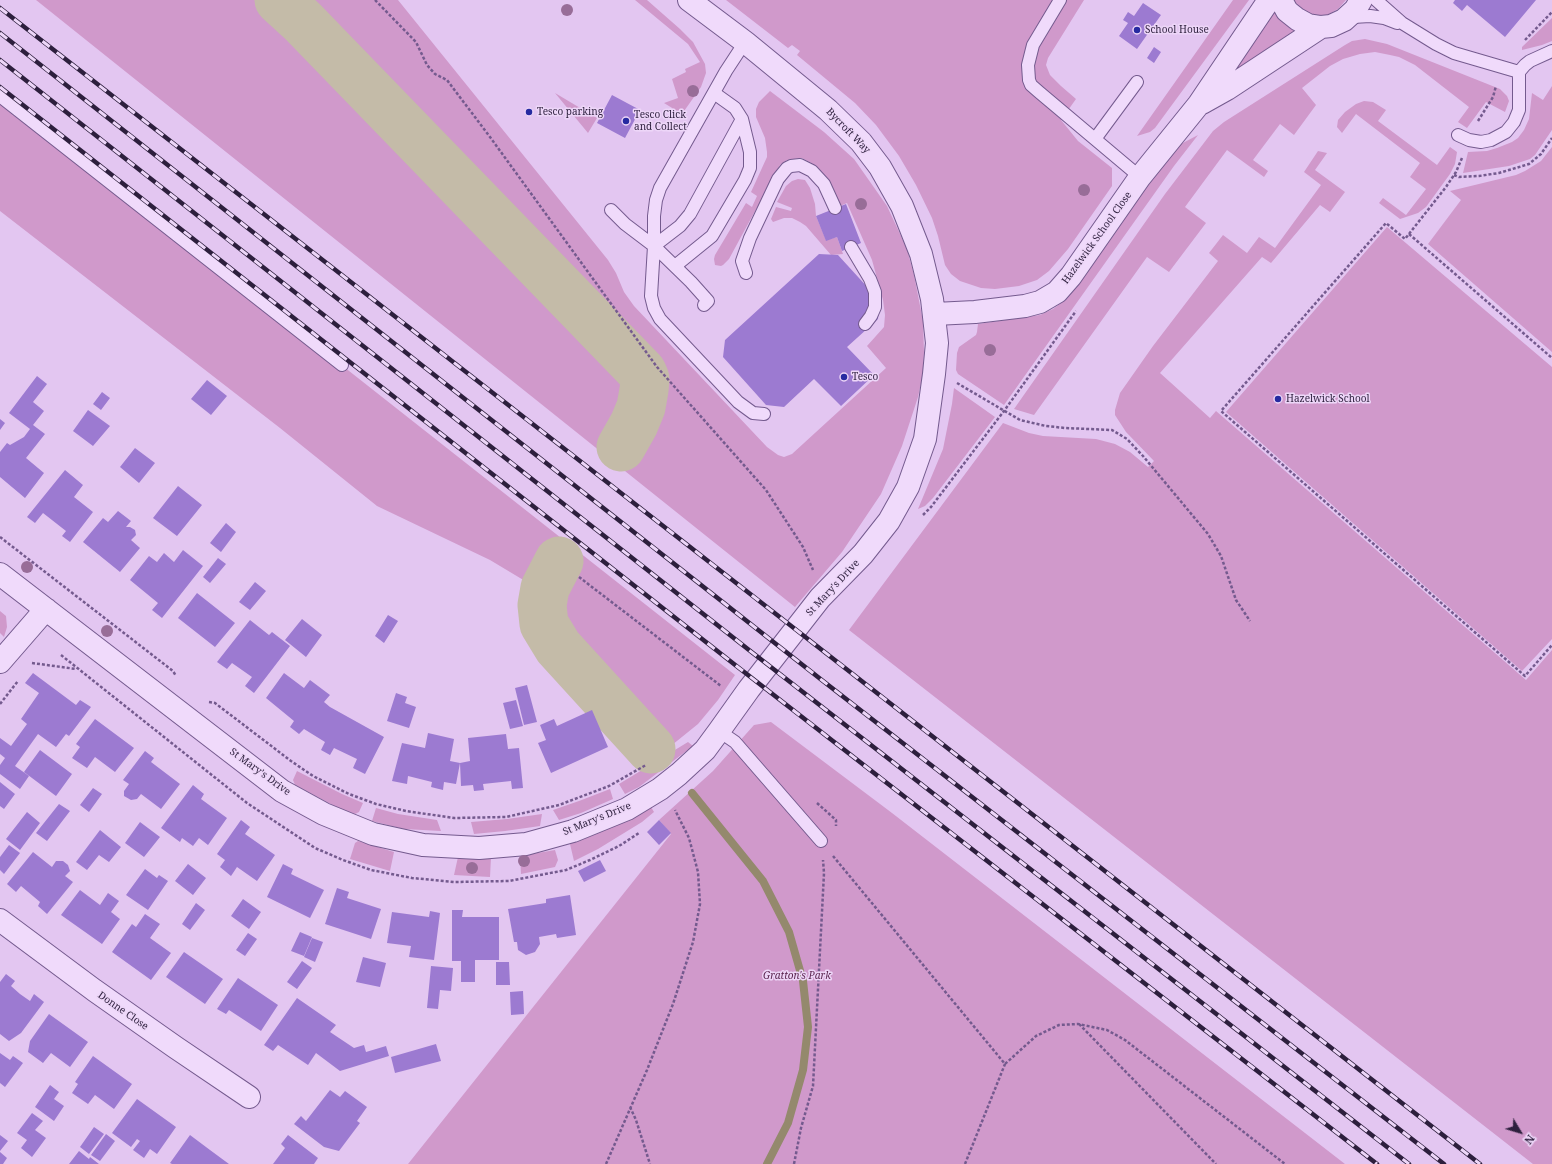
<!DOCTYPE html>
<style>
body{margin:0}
#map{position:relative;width:1552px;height:1164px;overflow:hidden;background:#e3c6f1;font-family:"Noto Serif",serif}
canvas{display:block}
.north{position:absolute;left:1500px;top:1112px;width:40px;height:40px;-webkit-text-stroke:3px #edd6f8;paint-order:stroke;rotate:128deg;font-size:11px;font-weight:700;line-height:16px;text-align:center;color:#2d1f3d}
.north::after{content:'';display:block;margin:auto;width:14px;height:18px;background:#2d1f3d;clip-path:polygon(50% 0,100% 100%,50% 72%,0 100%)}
</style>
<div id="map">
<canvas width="1552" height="1164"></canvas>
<div class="north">N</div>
</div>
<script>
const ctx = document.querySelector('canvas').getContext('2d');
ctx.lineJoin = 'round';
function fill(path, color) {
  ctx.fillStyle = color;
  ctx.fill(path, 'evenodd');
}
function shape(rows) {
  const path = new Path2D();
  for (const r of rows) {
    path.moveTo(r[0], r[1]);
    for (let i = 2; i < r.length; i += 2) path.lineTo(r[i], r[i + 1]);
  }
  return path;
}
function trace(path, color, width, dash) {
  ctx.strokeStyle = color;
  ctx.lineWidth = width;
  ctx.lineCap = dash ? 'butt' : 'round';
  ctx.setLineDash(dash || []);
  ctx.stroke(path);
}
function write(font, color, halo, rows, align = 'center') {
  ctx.font = font + ' "Noto Serif",serif';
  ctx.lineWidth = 3;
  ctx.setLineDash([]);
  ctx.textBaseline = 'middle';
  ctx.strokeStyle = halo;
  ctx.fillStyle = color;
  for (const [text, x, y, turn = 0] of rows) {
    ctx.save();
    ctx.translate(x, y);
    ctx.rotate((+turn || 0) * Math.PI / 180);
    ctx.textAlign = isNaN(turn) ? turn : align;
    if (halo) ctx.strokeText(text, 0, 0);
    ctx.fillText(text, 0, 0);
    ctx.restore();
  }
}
const green = shape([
 [36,0,398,0,608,260,616,273,624,292,634,306,767,447,778,455,784,457,792,454,886,368,867,346,884,327,885,315,883,300,872,260,847,203,840,206,827,178,811,163,802,158,787,160,780,165,729,259,723,265,721,266,715,265,714,259,715,255,746,203,752,207,757,196,751,192,767,157,767,152,765,138,756,117,756,109,759,102,770,91,824,132,854,159,887,206,907,249,914,275,923,321,924,352,923,374,918,397,902,446,881,494,842,552,795,607],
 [635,0,647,0,680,29,693,42,705,64,706,73,701,87,682,114,664,103,678,98,672,79,686,72,685,69,700,62,688,44],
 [726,0,1084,0,1048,58,1046,65,1050,75,1061,86,1076,99,1061,120,1078,141,1112,168,1112,186,1068,249,1049,271,1037,280,1019,286,995,289,981,288,960,281,951,274,945,265,938,236,932,218,916,185,899,156,876,125,855,103,797,55,800,51,792,45,788,48],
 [1233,0,1249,0,1155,128,1150,132,1137,136],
 [1292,0,1346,0,1338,9,1324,17,1303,13],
 [1277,4,1303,28,1237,73,1231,69],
 [1552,18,1552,41,1542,45,1522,50,1522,47],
 [1365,39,1387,44,1500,89,1507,96,1509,101,1505,112,1486,102,1467,128,1458,122,1469,107,1415,65,1399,57,1390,55,1375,52,1360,54,1343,59,1330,66,1302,88,1316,105,1294,135,1280,124,1253,160,1268,171,1264,177,1227,150,1185,207,1206,223,1169,272,1147,257,1034,415,1014,409,1165,194,1213,131,1224,122,1345,45,1352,41],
 [1552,86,1552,130,1535,155,1530,159,1509,166,1463,173,1468,152,1487,151,1497,148,1512,142,1518,138,1524,130,1529,119,1532,93,1543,100],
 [555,93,597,118,588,133],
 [0,96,735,675,718,700,698,724,672,745,648,760,552,654,543,642,536,625,521,614,530,584,490,560,377,506,280,428,0,211],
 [1364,101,1373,102,1386,110,1378,121,1437,165,1450,147,1457,152,1455,164,1450,174,1426,207,1418,213,1400,219,1379,203,1383,198,1406,215,1426,189,1410,177,1420,163,1356,114,1342,133,1337,127,1338,120,1345,112,1356,104],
 [1198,135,1174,166,1004,405,958,374,956,370,957,353,959,347,976,335,977,332,978,324,1040,315,1053,309,1061,303,1163,161,1179,145],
 [1552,147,1552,352,1428,244,1461,200,1450,191,1516,175,1525,171,1541,161],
 [1318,151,1327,153,1315,170,1345,192,1330,212,1320,205,1271,263,1262,257,1160,373,1210,418,1216,411,1526,680,1552,650,1552,1164,1533,1164,849,630,1003,423,1029,433,1043,436,1096,439,1115,444,1130,452,1148,467,1154,461,1126,432,1115,415,1115,410,1120,393,1153,346,1218,261,1209,253,1223,235,1247,253,1259,237,1275,248,1321,185,1304,172],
 [798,179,805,180,810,188,815,204,816,216,826,240,837,237,843,254,831,255,806,226,800,222,792,218,784,218,773,222,771,219,776,207,791,211,792,208,777,202,786,186,792,181],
 [1387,227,1552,367,1552,639,1522,671,1226,412],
 [954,388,995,417,933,498,925,506,918,509,943,449,952,404],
 [0,611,6,616,7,627,4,637,0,633],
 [771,722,892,813,1345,1164,408,1164,671,834,659,820,713,771,754,725],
 [688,742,693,746,639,787,625,794,619,784],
 [297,771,342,794,363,803,359,812,355,814,340,809,295,785,293,780],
 [610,789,613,799,581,813,559,820,553,810,579,801],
 [651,807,654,812,642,822,598,849,574,861,570,844,572,841],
 [376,808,398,814,437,820,441,831,404,829,372,821],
 [542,814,540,826,505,831,474,834,471,822,507,819],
 [358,841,394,852,390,871,350,859,355,843],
 [555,850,558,860,555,867,521,874,520,856],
 [458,857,491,857,490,877,454,875]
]);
const stream = shape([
 [692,793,763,881,789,932,803,981,808,1027,803,1070,788,1123,767,1164]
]);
const river = shape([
 [279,0,303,22,642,372,645,379,644,390,641,407,634,424,621,447],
 [559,561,545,588,542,605,544,624,558,647,651,749]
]);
const building = shape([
 [1455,0,1536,0,1505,37,1467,5,1462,11,1453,3],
 [1143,3,1161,15,1137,49,1119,36,1128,23,1123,20,1128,12,1134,16],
 [1154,47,1161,52,1154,63,1147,58],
 [612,95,640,110,625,138,597,123],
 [846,204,861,243,842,251,837,237,826,241,816,216],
 [819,254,838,255,880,301,878,319,847,347,874,375,841,406,814,379,784,407,766,405,723,357,725,340],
 [37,376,47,384,33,402,44,411,33,425,45,434,26,458,44,473,25,498,0,477,0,452,7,443,10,445,24,437,30,429,9,413],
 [207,380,227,396,211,415,191,399],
 [102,392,110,398,101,410,93,404],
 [88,410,110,426,93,446,73,431],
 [0,419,5,423,0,430],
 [135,448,155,463,139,483,120,467],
 [65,470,83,485,74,497,93,512,70,542,62,536,66,531,43,513,35,523,27,517],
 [178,486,202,505,177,536,153,518],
 [118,511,131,521,126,527,130,527,135,530,136,535,131,540,140,548,120,572,83,542,103,518,108,522],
 [226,523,236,532,221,552,210,543],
 [183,550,203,566,162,618,152,610,158,603,130,580,149,556,157,562,164,553,174,562],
 [218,558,226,564,210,583,203,577],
 [255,582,266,591,250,610,239,602],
 [197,593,235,623,215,647,178,618],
 [388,615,398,621,384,643,375,636],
 [302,619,322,635,306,657,285,640],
 [250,620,269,635,272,632,290,646,254,693,245,686,252,677,232,663,227,669,217,662],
 [33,673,76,705,80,700,91,707,69,736,66,734,56,747,38,734,15,766,29,776,20,789,0,774,0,765,5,758,0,754,0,738,11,746,27,724,21,719,39,693,25,683],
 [284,673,304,688,310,680,330,695,324,702,330,707,384,737,365,774,353,768,357,759,334,748,330,755,321,750,325,742,304,729,299,734,290,727,294,721,266,698],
 [527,685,537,722,524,725,515,688],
 [396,693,407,697,405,703,416,707,409,728,387,721],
 [516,700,523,726,510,729,503,703],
 [592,710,608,747,551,773,538,743,546,740,540,725,554,719,557,726],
 [95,719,134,748,115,772,95,757,87,768,72,758,80,747,76,744],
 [428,733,454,739,450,761,460,763,456,784,444,782,443,790,431,787,432,782,408,776,407,784,392,781,402,743,425,748],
 [506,734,508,749,519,748,523,788,512,789,511,781,483,784,484,790,474,791,473,785,461,786,460,763,470,761,468,738],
 [40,750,72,774,56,796,24,772],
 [145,751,154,758,151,762,180,784,161,809,141,794,137,799,131,800,124,796,124,791,129,784,123,780],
 [0,782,15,794,4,809,0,806],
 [193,785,204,794,201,799,227,818,208,845,199,838,193,846,182,838,180,842,161,828],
 [93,788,102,794,89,812,80,805],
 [59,804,70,811,47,841,36,833],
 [27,812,40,823,20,850,6,839],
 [241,820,250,827,245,834,275,855,257,881,237,867,231,876,220,867,225,860,217,854],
 [659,820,671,833,659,845,647,832],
 [140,822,160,837,144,857,125,843],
 [100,830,121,847,109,862,99,855,87,870,76,862],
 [9,845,20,853,4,874,0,870,0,857],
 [33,852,52,867,56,861,63,861,68,865,70,871,65,876,73,882,47,914,38,906,40,902,21,886,16,892,7,884],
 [600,860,606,871,584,882,578,871],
 [188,864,206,878,193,895,175,881],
 [283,864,293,869,291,874,324,890,310,918,267,897],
 [145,869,157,878,159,875,168,881,148,910,126,895],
 [337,888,349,892,347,898,381,909,371,939,325,924],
 [80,890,100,905,108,893,119,901,111,912,120,919,102,944,61,915],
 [570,895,576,935,557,938,556,934,539,937,540,944,535,952,526,955,518,950,517,942,514,942,508,909,546,903,546,899],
 [243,899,261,912,249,929,231,916],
 [196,903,205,910,190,930,182,924],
 [452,910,463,910,462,917,499,917,499,960,475,960,475,982,461,982,461,961,452,961],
 [430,911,440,913,434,960,409,957,411,946,387,943,392,912,429,917],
 [145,914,160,924,150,938,171,953,151,980,112,952,132,924,136,927],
 [300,932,312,937,304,956,291,951],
 [248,933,257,939,245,956,236,950],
 [312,938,323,942,315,962,304,957],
 [184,952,223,979,205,1004,166,977],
 [363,957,386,963,380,987,356,982],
 [302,961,312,968,297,989,287,982],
 [496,962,509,962,510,985,496,985],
 [431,966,453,968,451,991,440,990,438,1009,427,1008],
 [6,974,15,981,11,986,20,994,30,1001,34,994,44,1002,21,1033,9,1041,0,1034,0,982],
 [238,978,278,1005,261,1031,229,1010,226,1014,217,1009],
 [523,991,524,1014,511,1015,510,992],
 [297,998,336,1025,330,1032,354,1048,364,1045,366,1052,386,1046,389,1056,340,1071,316,1053,308,1065,278,1045,273,1051,264,1045],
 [49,1014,88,1042,70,1067,51,1053,43,1063,28,1052,30,1041],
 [436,1044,441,1061,395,1073,391,1057],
 [0,1053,10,1060,13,1056,23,1063,5,1087,0,1083],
 [93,1056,132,1084,114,1109,95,1095,88,1104,72,1093,78,1084,75,1082],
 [50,1085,59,1092,54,1099,64,1106,54,1121,35,1107],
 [330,1090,340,1097,345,1091,367,1107,357,1121,360,1123,339,1151,324,1147,294,1124,301,1116,306,1121],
 [137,1099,176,1127,157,1154,150,1149,144,1158,133,1150,140,1141,137,1139,131,1147,112,1133],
 [32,1113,43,1121,35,1130,46,1138,32,1157,21,1148,27,1140,17,1133],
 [94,1127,104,1134,89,1154,80,1147],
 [106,1134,115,1141,100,1161,91,1155],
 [0,1135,8,1141,0,1151],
 [190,1135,210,1150,229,1164,172,1164,170,1163],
 [288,1135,318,1158,314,1164,273,1164,285,1148,281,1144],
 [79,1151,89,1159,90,1157,99,1164,69,1164],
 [0,1152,7,1158,3,1164,0,1164]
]);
const path = shape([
 [375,0,416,42,427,65,435,74,447,80,490,137,657,367,766,490,803,547,813,570],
 [1525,40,1552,12],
 [1478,121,1493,97,1496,86],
 [1462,158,1456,172,1446,187,1405,239,1386,223,1221,411,1525,676,1552,645],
 [1454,175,1459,177,1479,176,1499,173,1529,164,1541,154,1552,138],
 [1409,234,1552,358],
 [957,383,1020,420,1046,426,1065,428,1112,430,1127,439,1143,456,1208,534,1221,556,1236,600,1250,621],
 [923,515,931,507,1004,411,1076,311],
 [0,537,173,671,176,676],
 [579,577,721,686],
 [61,655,247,803,315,848,343,860,371,870,412,878,454,882,509,881,566,870,590,860,619,846,639,833],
 [32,663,76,669],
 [209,702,215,703,291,761,313,776,349,794,376,804,406,811,454,818,506,817,559,805,609,786,646,765],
 [0,704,18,681],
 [817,803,836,820,836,826],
 [833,856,1005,1064,1036,1036,1059,1025,1078,1024,1107,1030,1125,1040,1285,1164],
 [1079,1024,1216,1164],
 [630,1107,636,1120,650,1164],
 [606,1164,647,1070,673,1004,693,942,700,904,698,872,689,838,675,810],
 [794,1164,801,1128,813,1086,824,873,823,860],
 [965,1164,1005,1064]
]);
const lane = shape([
 [1060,0,1033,45,1028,65,1029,80,1031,85,1039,92,1140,177],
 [1376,0,1402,23,1436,44,1454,53,1519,72,1525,65,1530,61,1552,51],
 [1349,18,1353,17,1370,16,1384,18,1397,23],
 [745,42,726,71,660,188,656,200,654,216,654,246,651,296,654,308,660,319,738,402,753,413,764,414],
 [0,96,342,365],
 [1458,135,1469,140,1481,142,1491,140,1506,132,1514,122,1519,110,1519,72],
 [1095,139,1137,82],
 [611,210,625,224,654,246,691,282,708,301,704,305],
 [654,246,680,226,690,214,742,119],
 [851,247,870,279,875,292,875,307,871,316,865,324],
 [675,266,712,236,745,180,750,168,750,152,742,119,735,108,714,93],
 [746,273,742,261,750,238,778,179,787,168,791,166,800,165,812,171,824,184,835,208],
 [719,731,735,742,821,841]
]);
const street = shape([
 [1281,0,1287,11,1297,19,1308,25,1321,27,1331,26,1344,20,1355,10,1361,0],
 [1202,103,1227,89,1321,27],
 [935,314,975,312,1025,306,1040,302,1057,292,1071,276,1140,177,1199,104,1269,0],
 [0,574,282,791,324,814,373,834,423,845,479,848,526,844,573,831,627,809,660,789,679,774,705,750,719,731,749,689,820,598,863,554,889,521,908,487,925,439,934,374,937,343,932,299,921,254,902,206,880,167,861,142,828,110,745,42,689,0],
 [0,662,46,609],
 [0,920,94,990,175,1047,249,1097]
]);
const rail = shape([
 [0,8,1480,1164],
 [0,33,823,681,1444,1164],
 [0,60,749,650,1409,1164],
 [0,87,739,668,1377,1164]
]);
const trees = [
 [567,10],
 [693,91],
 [1084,190],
 [861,204],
 [990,350],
 [27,567],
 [107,631],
 [524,861],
 [472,868]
];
const markers = [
 [1137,30,4,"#262aa1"],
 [529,112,4,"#262aa1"],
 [626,121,4,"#262aa1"],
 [844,377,4,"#262aa1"],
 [1278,399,4,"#262aa1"]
];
const poiNames = [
 ["School House",1145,30],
 ["Tesco parking",537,112],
 ["Tesco Click",634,115],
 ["and Collect",634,127],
 ["Tesco",852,377],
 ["Hazelwick School",1286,399]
];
const streetNames = [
 ["Bycroft Way",848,131,46],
 ["Hazelwick School Close",1097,238,-54],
 ["St Mary's Drive",833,588,-47],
 ["St Mary's Drive",260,772,36],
 ["St Mary's Drive",597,819,-22],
 ["Donne Close",123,1011,35]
];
const parkNames = [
 ["Gratton's Park",797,976]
];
fill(green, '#d099cb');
trace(stream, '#94896d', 8);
trace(river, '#c4bba8', 49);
fill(building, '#9c7ad1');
trace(lane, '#745a8e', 14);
trace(street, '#745a8e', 24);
trace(path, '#745a8e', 2.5, [3, 2]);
trace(lane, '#f0dafb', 12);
trace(street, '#f0dafb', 22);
trace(rail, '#2d1f3d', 4.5);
trace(rail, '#edd6f8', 3, [9]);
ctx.fillStyle = '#986d98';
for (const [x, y] of trees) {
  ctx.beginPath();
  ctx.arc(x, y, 6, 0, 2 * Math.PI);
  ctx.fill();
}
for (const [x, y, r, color] of markers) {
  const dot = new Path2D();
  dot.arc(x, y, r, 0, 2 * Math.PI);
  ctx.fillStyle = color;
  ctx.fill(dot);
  trace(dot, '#edd6f8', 1.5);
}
write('10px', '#2d1f3d', '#edd6f8', poiNames, 'left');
write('10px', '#2d1f3d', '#edd6f8', streetNames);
write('italic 10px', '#5b244f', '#edd6f8', parkNames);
</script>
